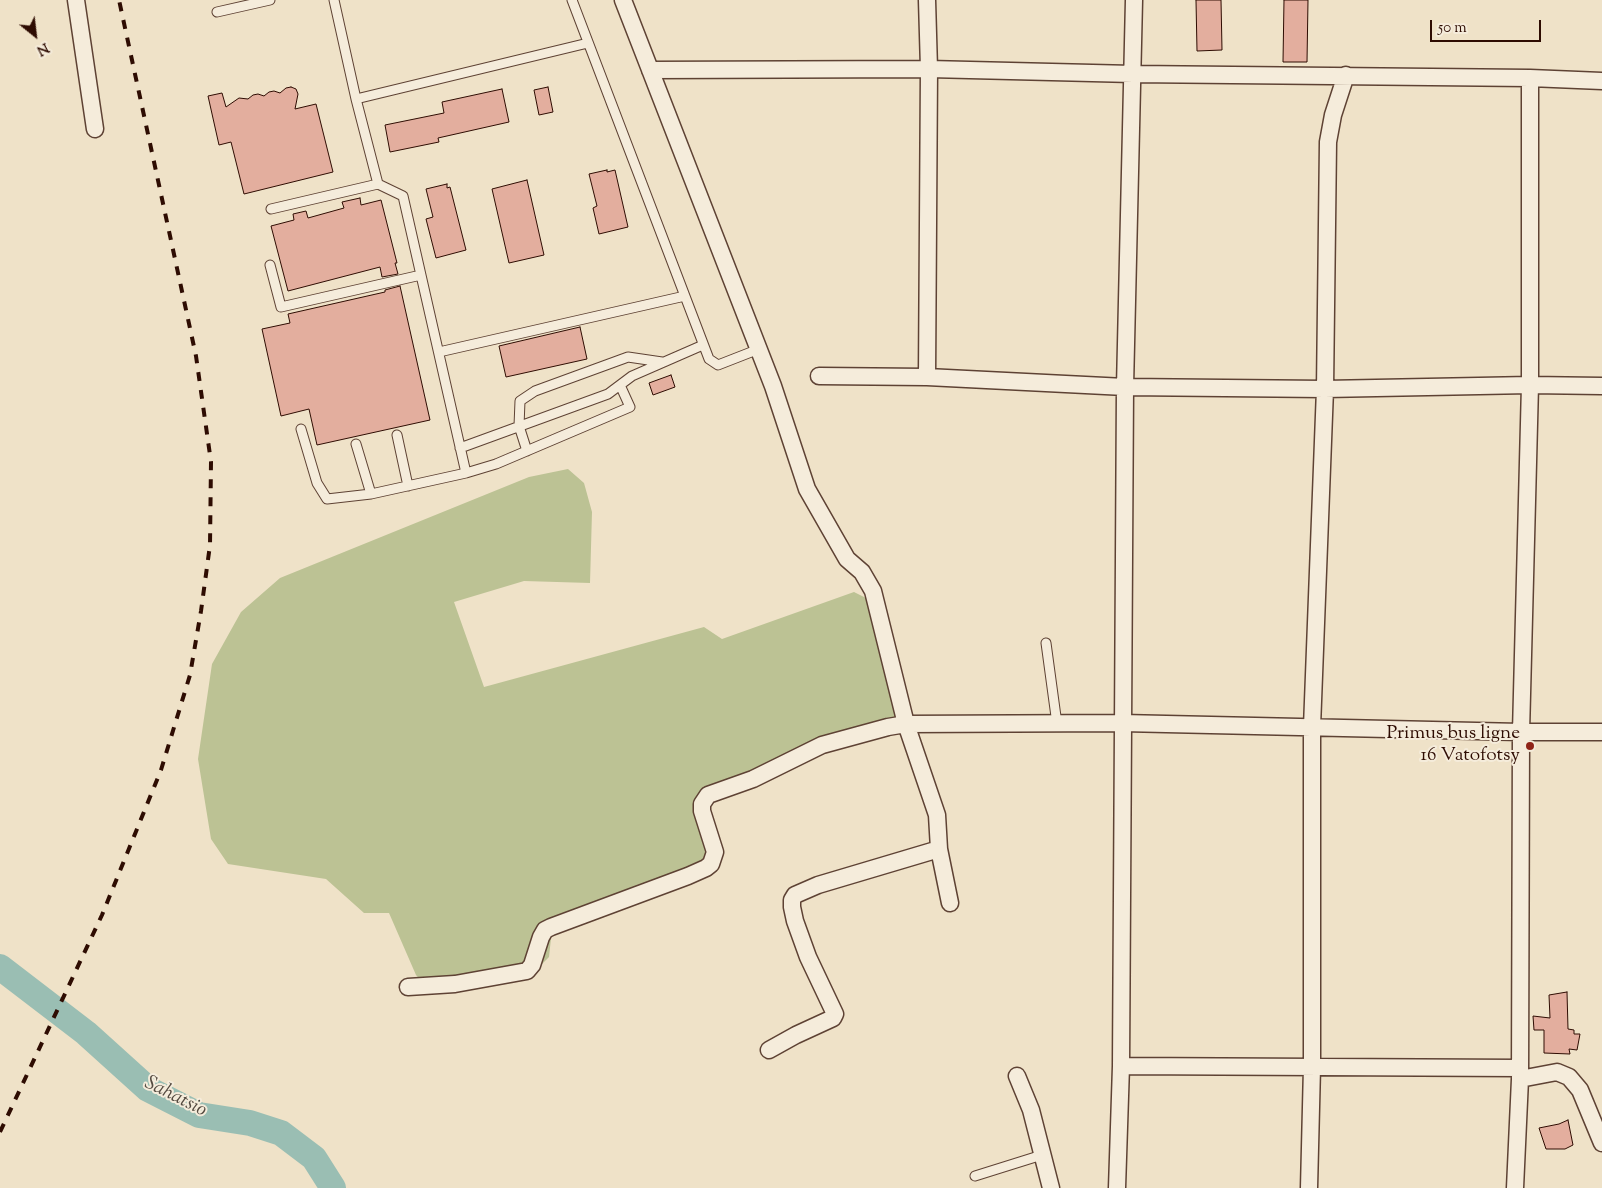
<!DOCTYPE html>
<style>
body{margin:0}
#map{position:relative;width:1602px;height:1188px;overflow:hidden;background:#efe2c8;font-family:"Sorts Mill Goudy",serif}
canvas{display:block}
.north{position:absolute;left:10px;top:10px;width:50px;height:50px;-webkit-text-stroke:4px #f5ecdb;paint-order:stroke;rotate:151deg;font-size:14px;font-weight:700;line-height:20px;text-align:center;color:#2e0c02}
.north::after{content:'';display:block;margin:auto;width:18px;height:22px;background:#2e0c02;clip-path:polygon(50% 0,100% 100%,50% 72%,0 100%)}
.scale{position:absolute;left:1430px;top:20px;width:111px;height:22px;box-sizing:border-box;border:2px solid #2e0c02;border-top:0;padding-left:6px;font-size:15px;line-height:18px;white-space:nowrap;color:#2e0c02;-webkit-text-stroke:4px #f5ecdb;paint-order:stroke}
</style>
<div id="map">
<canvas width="1602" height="1188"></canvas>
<div class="north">N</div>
<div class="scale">50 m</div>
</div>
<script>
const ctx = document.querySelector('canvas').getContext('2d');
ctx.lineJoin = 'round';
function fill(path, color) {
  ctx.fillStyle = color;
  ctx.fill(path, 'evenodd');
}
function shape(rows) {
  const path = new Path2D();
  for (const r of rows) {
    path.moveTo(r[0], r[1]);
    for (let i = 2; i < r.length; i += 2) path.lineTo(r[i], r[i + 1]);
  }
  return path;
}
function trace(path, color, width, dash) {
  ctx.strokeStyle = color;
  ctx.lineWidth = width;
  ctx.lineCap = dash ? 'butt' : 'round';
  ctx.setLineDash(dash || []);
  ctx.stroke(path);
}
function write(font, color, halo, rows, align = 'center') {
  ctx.font = font + ' "Sorts Mill Goudy",serif';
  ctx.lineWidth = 4;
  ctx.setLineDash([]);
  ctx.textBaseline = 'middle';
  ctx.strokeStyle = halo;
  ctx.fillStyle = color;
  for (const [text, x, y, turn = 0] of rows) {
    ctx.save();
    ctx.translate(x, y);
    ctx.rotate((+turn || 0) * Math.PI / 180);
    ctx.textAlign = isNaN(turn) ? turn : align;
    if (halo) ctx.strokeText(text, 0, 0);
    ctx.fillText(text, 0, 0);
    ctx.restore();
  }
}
const green = shape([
 [568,469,584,483,592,512,590,583,524,581,454,602,484,687,704,627,722,639,854,592,868,599,905,726,706,795,721,856,552,929,549,957,539,967,423,983,416,975,389,913,364,913,326,879,228,864,211,839,198,759,212,664,241,612,280,578,529,477]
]);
const river = shape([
 [0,967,86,1033,148,1089,199,1115,250,1123,281,1133,314,1158,333,1188]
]);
const building = shape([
 [1196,0,1221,0,1222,50,1197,51,1196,0],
 [1284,0,1308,0,1307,62,1283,62,1284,0],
 [291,87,296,89,298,94,295,109,316,104,333,172,244,194,231,142,219,145,208,96,222,93,226,107,239,98,248,99,253,95,258,94,264,96,269,92,274,91,280,93,286,88,291,87],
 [548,87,553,112,539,115,534,90,548,87],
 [502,89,509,122,438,138,439,142,390,152,385,125,444,113,442,102,502,89],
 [607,170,607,172,615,170,628,227,599,234,593,208,597,206,589,174,607,170],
 [527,180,544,255,509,263,492,189,527,180],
 [447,184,447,188,450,187,466,250,436,258,426,219,433,217,426,189,447,184],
 [360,198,361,205,381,200,397,263,395,263,398,274,382,277,380,267,288,291,271,226,294,220,293,214,306,211,308,218,344,208,342,202,360,198],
 [400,286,430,420,317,445,309,409,281,416,262,329,290,323,288,314,385,292,385,290,400,286],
 [580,327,587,359,506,377,499,346,580,327],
 [671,375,675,387,653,395,649,383,671,375],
 [1567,992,1568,1029,1574,1030,1574,1034,1580,1034,1577,1050,1569,1049,1570,1054,1544,1053,1544,1030,1534,1030,1533,1016,1550,1018,1549,995,1567,992],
 [1568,1120,1573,1145,1565,1149,1546,1149,1539,1128,1559,1124,1568,1120]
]);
const lane = shape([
 [334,0,356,99,588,43],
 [572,0,709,359,718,365,759,349],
 [217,12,270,0],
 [356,99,378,184,403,196,466,473],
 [271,209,378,184],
 [270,265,281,307,421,275],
 [439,352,685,296],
 [301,429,317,483,327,499,371,494,466,473,496,464,630,407,620,385],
 [397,435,408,486],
 [356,444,371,494],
 [460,448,608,394,632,376,703,345],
 [527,451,519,426,520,401,535,391,628,357,662,362],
 [1046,643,1057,724],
 [975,1176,1042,1155]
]);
const street = shape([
 [76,0,95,129],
 [623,0,773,386,807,489,847,559,862,572,873,591,906,724,937,815,939,849,818,885,795,895,792,900,792,907,795,921,808,957,835,1014,833,1018,796,1035,769,1050],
 [650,70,929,69,1133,74,1530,78,1602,81],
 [819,376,927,377,1125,387,1325,389,1530,385,1602,386],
 [927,377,929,69,927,0],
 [939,849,950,903],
 [408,987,455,984,527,971,532,965,541,937,545,930,551,927,688,876,706,868,711,864,715,852,702,811,702,804,708,795,753,779,822,745,888,727,906,724,1122,723,1521,732,1602,732],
 [1121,1066,1520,1068],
 [1017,1076,1031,1110,1051,1188],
 [1520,1079,1557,1072,1569,1077,1580,1090,1602,1143],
 [1117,1188,1121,1066,1125,387,1134,0],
 [1309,1188,1312,1067,1312,727,1325,389,1328,142,1333,115,1346,75],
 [1515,1188,1520,1079,1521,732,1530,385,1530,78]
]);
const rail = shape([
 [0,1132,102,915,161,770,190,675,201,611,210,545,211,462,196,356,119,0]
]);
const markers = [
 [1530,746,5,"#8f2418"]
];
const poiNames = [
 ["Primus bus ligne",1520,735],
 ["16 Vatofotsy",1520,757]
];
const waterNames = [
 ["Sahatsio",175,1098,27]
];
fill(green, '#bcc294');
trace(river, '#9abeb3', 26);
fill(building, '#e3ae9e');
trace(building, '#2e0c02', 1);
trace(lane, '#5e4234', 11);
trace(street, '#5e4234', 19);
trace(lane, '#f5ecdb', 9);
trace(street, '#f5ecdb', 16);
trace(rail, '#2e0c02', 4, [9, 9]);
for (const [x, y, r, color] of markers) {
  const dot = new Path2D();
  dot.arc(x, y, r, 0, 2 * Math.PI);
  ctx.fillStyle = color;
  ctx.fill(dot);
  trace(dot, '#f5ecdb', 2);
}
write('19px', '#2e0c02', '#f5ecdb', poiNames, 'right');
write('italic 20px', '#544a40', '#f5ecdb', waterNames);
</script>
